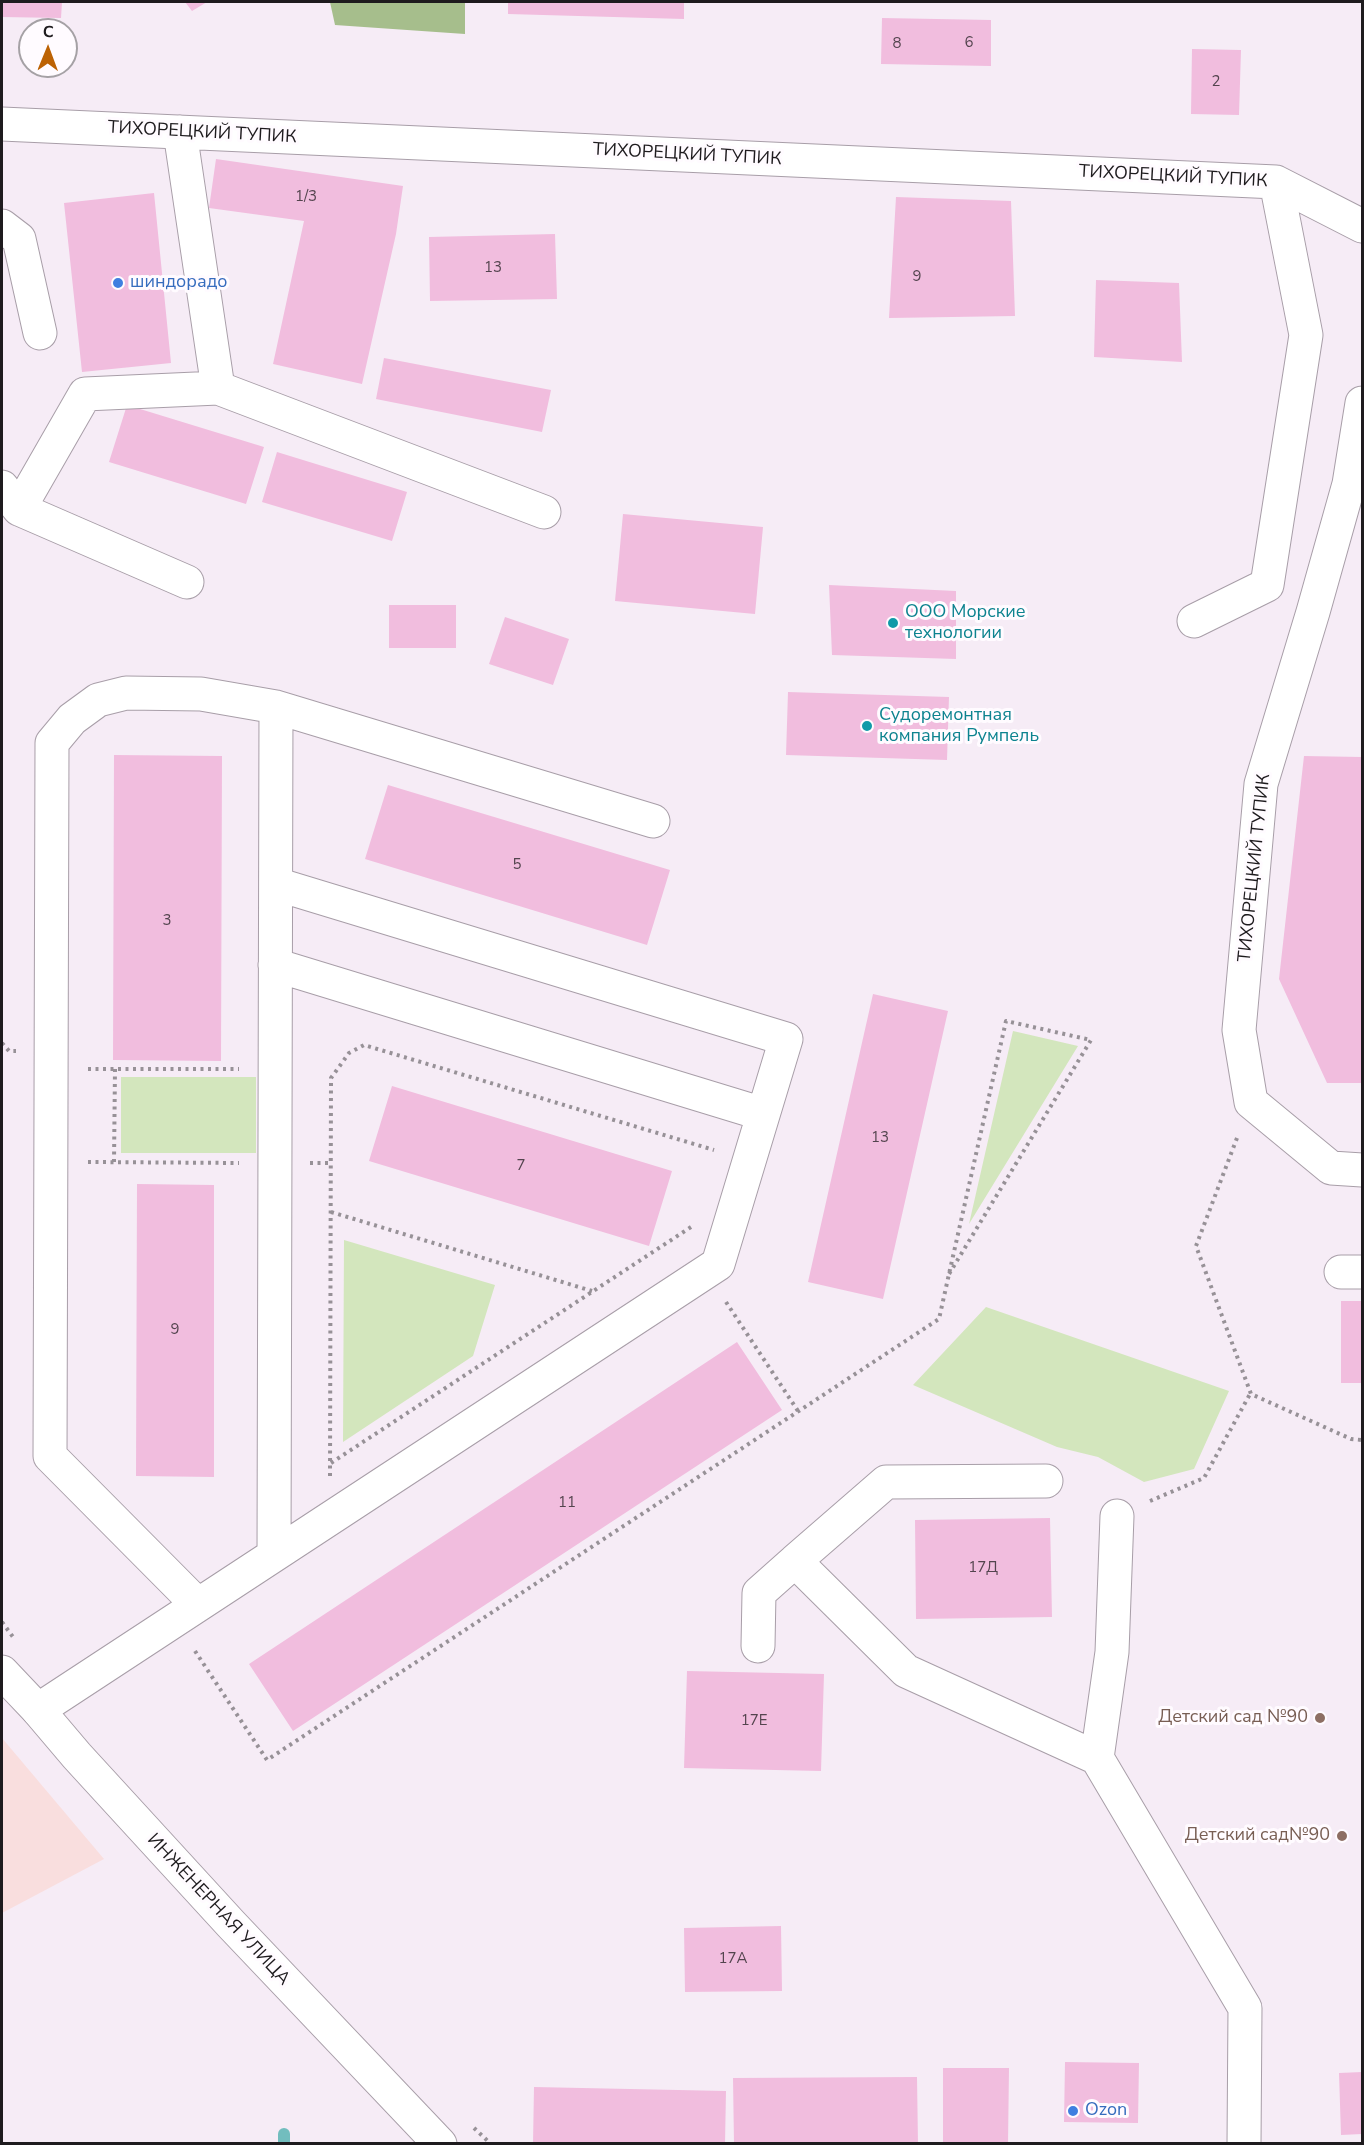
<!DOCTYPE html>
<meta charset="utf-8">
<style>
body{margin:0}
#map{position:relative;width:1364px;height:2145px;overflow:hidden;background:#f6ecf6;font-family:"Nunito Sans",sans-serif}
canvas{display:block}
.frame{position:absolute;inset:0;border:3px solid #1e1b1e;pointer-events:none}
.north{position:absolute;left:18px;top:18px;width:60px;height:60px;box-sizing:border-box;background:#fffbff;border:2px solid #a5a1a5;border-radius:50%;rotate:1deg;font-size:16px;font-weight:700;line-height:24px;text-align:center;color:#1e1b1e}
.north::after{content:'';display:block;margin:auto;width:21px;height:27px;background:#bc6204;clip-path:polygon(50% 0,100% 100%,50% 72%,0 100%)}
</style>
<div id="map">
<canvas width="1364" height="2145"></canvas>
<div class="frame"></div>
<div class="north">С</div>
</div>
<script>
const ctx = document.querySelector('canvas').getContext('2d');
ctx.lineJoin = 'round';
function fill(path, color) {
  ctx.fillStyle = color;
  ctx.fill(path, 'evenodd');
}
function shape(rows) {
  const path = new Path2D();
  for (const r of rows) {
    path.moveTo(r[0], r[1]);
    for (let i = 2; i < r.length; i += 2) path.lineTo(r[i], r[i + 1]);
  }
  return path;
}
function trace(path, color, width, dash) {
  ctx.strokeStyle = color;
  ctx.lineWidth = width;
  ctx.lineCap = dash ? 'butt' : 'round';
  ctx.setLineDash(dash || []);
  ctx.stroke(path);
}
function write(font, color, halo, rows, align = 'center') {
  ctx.font = font + ' "Nunito Sans",sans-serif';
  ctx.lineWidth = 6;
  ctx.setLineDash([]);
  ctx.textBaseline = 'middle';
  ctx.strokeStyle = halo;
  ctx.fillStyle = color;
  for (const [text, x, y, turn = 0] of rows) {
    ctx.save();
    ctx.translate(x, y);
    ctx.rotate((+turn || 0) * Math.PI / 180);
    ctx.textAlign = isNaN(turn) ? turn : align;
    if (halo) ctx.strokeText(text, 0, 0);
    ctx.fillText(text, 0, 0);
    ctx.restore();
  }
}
const industrial = shape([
 [2,1738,104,1859,2,1913]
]);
const green = shape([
 [1013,1031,1078,1046,969,1224],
 [121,1077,256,1077,256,1153,121,1153],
 [344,1240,495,1285,473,1356,343,1442],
 [986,1307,1229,1391,1194,1469,1144,1482,1098,1457,1057,1447,913,1385]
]);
const forest = shape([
 [330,2,465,2,465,34,335,25]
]);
const stream = shape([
 [284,2144,284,2134]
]);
const building = shape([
 [2,2,62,2,61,18,2,17],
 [185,2,207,2,192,11],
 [508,2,684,2,684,19,508,14],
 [882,18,991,20,991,66,881,64],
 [1192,49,1241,50,1239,115,1191,114],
 [216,159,403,186,396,234,362,384,273,364,304,221,209,208],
 [154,193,171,363,82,372,64,203],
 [896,197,1011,201,1015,316,889,318],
 [555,234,557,299,430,301,429,237],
 [1096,280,1179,283,1182,362,1094,357],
 [384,358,551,390,542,432,376,399],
 [127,405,264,447,246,504,109,462],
 [277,452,407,492,392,541,262,502],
 [623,514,763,527,755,614,615,601],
 [829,585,956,591,956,659,832,655],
 [389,605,456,605,456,648,389,648],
 [505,617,569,639,553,685,489,664],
 [788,692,949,697,947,760,786,755],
 [114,755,222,756,221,1061,113,1060],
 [1304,756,1362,757,1362,1083,1327,1083,1279,979],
 [388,785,670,870,647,945,365,859],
 [873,994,948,1011,883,1299,808,1282],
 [392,1086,672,1171,649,1246,369,1161],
 [137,1184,214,1185,214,1477,136,1476],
 [1341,1301,1362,1301,1362,1383,1341,1383],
 [737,1342,782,1410,293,1731,249,1664],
 [1050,1518,1052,1617,916,1619,915,1520],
 [687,1671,824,1674,821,1771,684,1768],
 [781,1926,782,1991,685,1992,684,1928],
 [1065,2062,1139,2063,1138,2123,1064,2122],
 [943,2068,1009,2068,1008,2144,943,2144],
 [1362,2072,1362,2134,1341,2135,1339,2073],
 [917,2077,918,2144,734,2144,733,2078],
 [534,2087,726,2091,725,2144,533,2144]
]);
const path = shape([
 [2,1043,9,1051,16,1051],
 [88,1069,239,1069],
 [1237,1138,1196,1246,1251,1394,1351,1439,1362,1440],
 [88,1162,239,1163],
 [114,1162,115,1069],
 [310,1163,331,1163],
 [331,1212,592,1291],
 [726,1302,798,1411],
 [331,1463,691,1227],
 [330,1476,331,1078,349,1053,364,1045,714,1150],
 [1150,1501,1204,1478,1250,1394],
 [2,1622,13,1637],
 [195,1651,267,1760,939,1319,949,1274,1006,1021,1091,1040,949,1274],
 [474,2128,491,2144]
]);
const minor = shape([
 [2,124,1276,182,1362,226],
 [2,226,19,239,40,333],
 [218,388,544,512],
 [1362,403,1349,484,1313,612,1261,784,1239,1030,1251,1102,1331,1168,1362,1170],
 [2,487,19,509,187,582],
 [19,509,85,394,218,388,180,132],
 [1194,621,1267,585,1306,335,1276,182],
 [275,965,763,1114],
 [1341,1272,1362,1272],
 [1046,1481,886,1482,795,1561,906,1671,1097,1758,1245,2008,1244,2144],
 [274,1555,276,707],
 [198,1605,50,1456,52,743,72,719,98,700,126,693,201,694,276,707,653,821],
 [758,1646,759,1593,795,1561],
 [38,1710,718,1264,786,1039,276,884],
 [1097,1758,1112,1652,1117,1516]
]);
const major = shape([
 [2,1672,38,1710,77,1756,231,1924,440,2144]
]);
const markers = [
 [118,283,6,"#3f7fe0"],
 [893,623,6,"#0f9aa8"],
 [867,726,6,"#0f9aa8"],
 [1320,1718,6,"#8d6e63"],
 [1342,1836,6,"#8d6e63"],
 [1073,2111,6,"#3f7fe0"]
];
const numberNames = [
 ["6",969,43],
 ["8",897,44],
 ["2",1216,82],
 ["1/3",306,197],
 ["13",493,268],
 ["9",917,277],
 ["5",517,865],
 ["3",167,921],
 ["13",880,1138],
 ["7",521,1166],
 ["9",175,1330],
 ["11",567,1503],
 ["17Д",983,1568],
 ["17Е",754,1721],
 ["17А",733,1959]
];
const streetNames = [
 ["ТИХОРЕЦКИЙ ТУПИК",202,133,3],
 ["ТИХОРЕЦКИЙ ТУПИК",687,155,3],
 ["ТИХОРЕЦКИЙ ТУПИК",1173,177,3],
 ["ТИХОРЕЦКИЙ ТУПИК",1255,868,-84],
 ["ИНЖЕНЕРНАЯ УЛИЦА",218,1910,47]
];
const shopNames = [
 ["шиндорадо",130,283],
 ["Ozon",1085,2111]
];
const cultureNames = [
 ["ООО Морские",905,613],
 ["технологии",905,634],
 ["Судоремонтная",879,716],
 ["компания Румпель",879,737]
];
const educationNames = [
 ["Детский сад №90",1308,1718],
 ["Детский сад№90",1330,1836]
];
fill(industrial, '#f9dede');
fill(green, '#d3e6bd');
fill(forest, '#a6be8c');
trace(stream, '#72bdbe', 12);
fill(building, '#f1bdde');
trace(minor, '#a89ea8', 35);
trace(major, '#a89ea8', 35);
trace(path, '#979197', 4, [3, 4.5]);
trace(minor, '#fff', 33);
trace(major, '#fff', 33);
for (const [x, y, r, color] of markers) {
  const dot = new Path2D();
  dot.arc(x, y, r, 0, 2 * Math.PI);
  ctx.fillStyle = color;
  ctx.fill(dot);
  trace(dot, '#fffbff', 2);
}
write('15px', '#53444e', null, numberNames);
write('18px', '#1e1b1e', '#fffbff', streetNames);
write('18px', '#366cbe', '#fffbff', shopNames, 'left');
write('18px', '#0d838f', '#fffbff', cultureNames, 'left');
write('18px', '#785e54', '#fffbff', educationNames, 'right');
</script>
